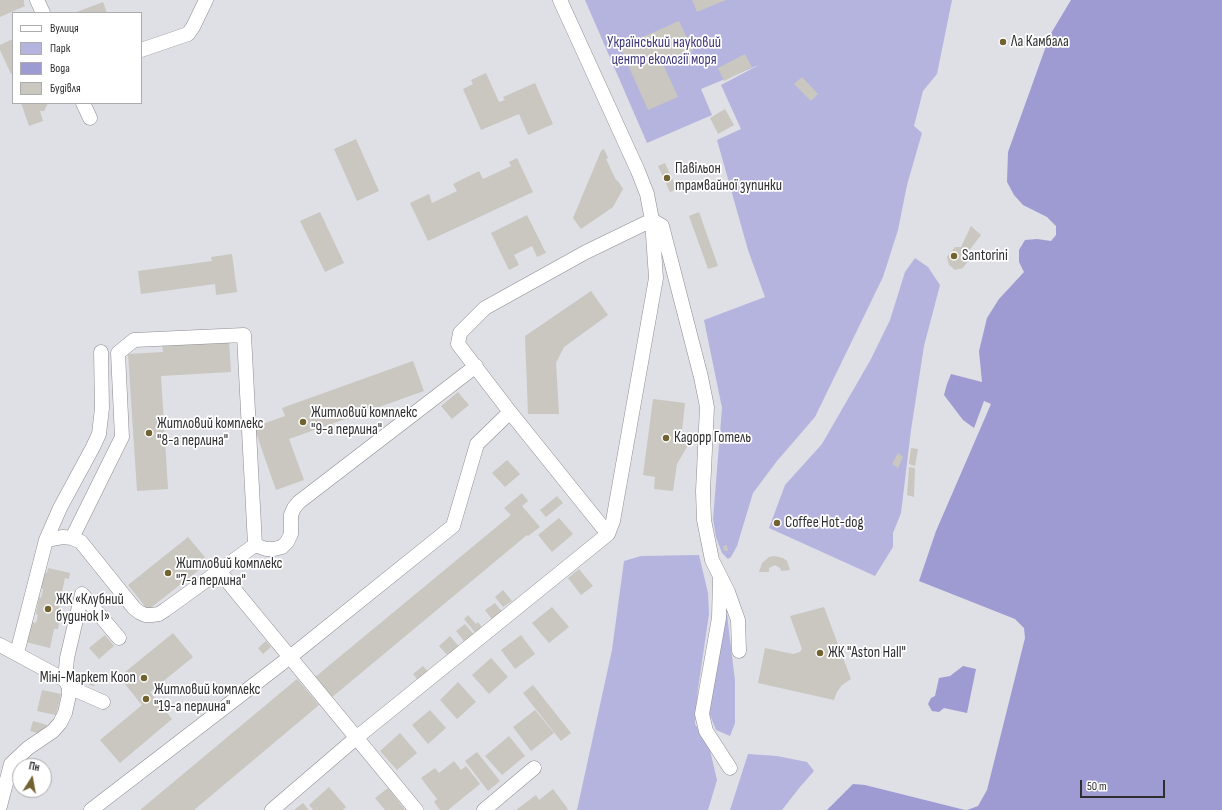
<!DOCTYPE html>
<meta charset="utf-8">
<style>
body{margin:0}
#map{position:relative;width:1222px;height:810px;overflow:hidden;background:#dfdfe6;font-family:"Sofia Sans Condensed",sans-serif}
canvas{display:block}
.legend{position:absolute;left:12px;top:12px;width:130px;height:92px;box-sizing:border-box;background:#fff;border:1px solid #acacad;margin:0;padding:5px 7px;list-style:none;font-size:12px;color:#2f2f32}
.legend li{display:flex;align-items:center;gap:8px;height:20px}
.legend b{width:20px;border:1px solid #acacad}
.north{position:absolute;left:12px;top:758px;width:40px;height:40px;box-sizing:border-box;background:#fff;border:1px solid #acacad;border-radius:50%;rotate:11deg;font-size:11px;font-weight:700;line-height:16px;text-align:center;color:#2f2f32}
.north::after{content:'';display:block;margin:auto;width:14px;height:18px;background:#726230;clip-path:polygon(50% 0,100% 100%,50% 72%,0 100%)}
.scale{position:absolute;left:1080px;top:780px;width:85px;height:18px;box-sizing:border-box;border:2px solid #2f2f32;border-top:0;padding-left:5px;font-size:12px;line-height:14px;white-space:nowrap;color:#2f2f32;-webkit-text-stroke:3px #fff;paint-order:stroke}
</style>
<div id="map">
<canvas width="1222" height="810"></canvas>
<ul class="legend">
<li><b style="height:5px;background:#fff"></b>Вулиця</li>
<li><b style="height:11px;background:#b5b4df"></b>Парк</li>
<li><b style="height:11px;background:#9d9bd2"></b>Вода</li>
<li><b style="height:11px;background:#c9c7bf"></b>Будівля</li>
</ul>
<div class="north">Пн</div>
<div class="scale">50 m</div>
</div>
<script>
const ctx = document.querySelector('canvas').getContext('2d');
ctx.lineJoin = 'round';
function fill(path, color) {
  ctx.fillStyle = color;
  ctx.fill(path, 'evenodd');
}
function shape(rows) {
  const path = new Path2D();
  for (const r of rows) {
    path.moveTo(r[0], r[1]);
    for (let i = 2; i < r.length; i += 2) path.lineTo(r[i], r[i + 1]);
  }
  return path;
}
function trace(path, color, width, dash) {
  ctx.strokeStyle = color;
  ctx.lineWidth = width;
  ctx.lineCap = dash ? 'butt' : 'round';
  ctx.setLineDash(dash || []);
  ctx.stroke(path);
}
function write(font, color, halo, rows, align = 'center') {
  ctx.font = font + ' "Sofia Sans Condensed",sans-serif';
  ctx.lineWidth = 3.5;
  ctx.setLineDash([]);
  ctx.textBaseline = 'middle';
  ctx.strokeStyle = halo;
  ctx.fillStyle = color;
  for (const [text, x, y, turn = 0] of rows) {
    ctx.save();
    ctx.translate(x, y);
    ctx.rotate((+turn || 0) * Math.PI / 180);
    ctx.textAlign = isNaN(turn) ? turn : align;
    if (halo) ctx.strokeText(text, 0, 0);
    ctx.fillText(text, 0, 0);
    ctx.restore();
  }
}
const green = shape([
 [585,0,952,0,937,74,923,91,914,126,922,133,907,185,898,230,883,277,815,417,777,461,753,493,737,546,731,557,728,559,722,553,716,537,713,519,722,408,704,320,765,297,748,250,717,140,741,129,721,85,759,65,701,89,712,115,647,143],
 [915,258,928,267,940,285,924,346,911,430,901,513,893,533,893,547,875,576,769,528,785,485,822,444,871,359,890,320,905,272],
 [699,555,708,593,709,614,698,689,695,724,709,746,717,780,708,810,577,810,612,650,624,561,641,556],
 [727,614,735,681,735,723,730,736,716,730,710,715,709,704,724,615],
 [748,754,777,756,807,762,814,771,800,787,782,810,730,810]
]);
const water = shape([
 [1071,0,1222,0,1222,810,967,810,978,806,987,790,1025,638,1024,628,1015,619,919,581,936,531,991,404,984,401,974,428,963,420,944,395,947,384,951,374,982,382,979,351,987,318,999,299,1024,272,1019,262,1019,250,1025,240,1037,239,1051,241,1056,235,1056,226,1047,217,1023,205,1014,195,1007,182,1008,152,1050,35],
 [963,666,976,669,967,713,944,708,939,712,932,711,928,704,931,698,935,696,939,678,950,676],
 [853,784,865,785,965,810,827,810]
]);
const building = shape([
 [0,0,24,0,24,4,25,6,0,17],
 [692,0,726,0,697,12],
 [103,2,107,13,74,13],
 [679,21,693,51,663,64,678,97,648,110,620,47],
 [13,39,13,73,11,74,0,50,0,45],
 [745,54,752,67,724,81,718,68],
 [486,73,499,102,505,100,503,97,535,83,553,124,528,135,519,114,481,130,463,89,473,84,471,80],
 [802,77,818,94,811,101,794,84],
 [21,103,48,103,44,111,40,111,43,121,29,126],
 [725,109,734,125,718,134,710,118],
 [356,139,379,191,357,201,334,149],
 [604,149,608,158,606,159,616,180,618,181,623,189,613,207,581,229,573,218,601,151],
 [517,158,533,192,428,241,410,203,429,194,432,203,457,191,453,184,479,171,483,179,511,166,509,162],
 [665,163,677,189,670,192,658,166],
 [320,212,344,263,325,272,300,221],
 [699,212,718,266,708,269,689,216],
 [527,215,546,253,537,257,532,246,514,255,519,265,509,270,491,233],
 [971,226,981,235,968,252,968,261,963,268,955,270,949,265,947,257,955,247,961,247],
 [232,254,237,292,216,295,215,284,141,294,138,271,212,261,211,257],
 [591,291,608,315,564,347,556,363,559,414,528,414,525,336],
 [229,341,231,372,161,376,168,489,137,491,128,354,163,352,162,345],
 [413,361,424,391,289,439,304,480,276,490,254,427,285,416,282,408],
 [458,392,469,405,452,419,441,406],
 [653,399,685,403,682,431,688,445,677,464,673,491,654,489,655,477,643,475],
 [911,448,918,449,915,466,909,464],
 [898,453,903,457,898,468,892,464],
 [507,460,520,474,505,487,492,473],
 [909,467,915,468,914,497,907,495],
 [522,493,528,501,522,506,540,527,528,536,527,535,331,698,314,678,511,515,504,508],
 [557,496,563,503,546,517,540,510],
 [559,518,573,534,552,552,538,535],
 [776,518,781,520,778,528,772,526],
 [188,537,209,562,148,610,128,585],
 [727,545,728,551,724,551,723,546],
 [774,556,783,558,787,561,790,570,781,571,780,568,775,565,769,568,769,572,759,572,762,563,769,557],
 [48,568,70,573,69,579,65,578,62,592,67,593,65,604,60,603,57,618,60,618,58,629,54,629,50,648,26,642,31,622,36,623,38,615,36,614,39,597,41,598,43,589,40,588,43,572,47,573],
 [579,569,593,586,581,595,568,578],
 [503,590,512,601,503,607,495,597],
 [495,603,504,614,494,622,485,610],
 [552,607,569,627,549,643,532,623],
 [824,607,851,679,842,685,837,692,834,700,758,683,765,648,793,654,800,652,802,649,790,616],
 [468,615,476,624,478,622,484,630,477,635,464,619],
 [465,624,476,637,467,645,456,631],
 [173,633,193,657,150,692,172,719,120,763,100,740,142,705,119,677],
 [105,635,114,646,99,659,89,648],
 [521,635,535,654,515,669,501,650],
 [450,636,461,649,450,658,439,646],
 [266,641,271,647,263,654,258,648],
 [491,658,508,677,489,694,472,675],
 [423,666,430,674,420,683,413,674],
 [91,678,96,679,94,686,89,685],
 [297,679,319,705,194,810,140,810],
 [458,682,476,702,457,719,440,700],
 [533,685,571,733,561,741,523,693],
 [42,690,61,694,56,715,37,711],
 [430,710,446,728,428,744,412,725],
 [535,710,554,733,531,751,513,727],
 [33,721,47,725,44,735,30,731],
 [400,733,417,753,397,770,380,751],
 [509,736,525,756,502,775,485,756],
 [477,752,500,781,488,791,465,761],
 [454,761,461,770,466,766,480,784,448,810,440,810,434,802,437,799,421,778,435,768,439,773],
 [329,787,346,807,343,810,313,810,309,805],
 [388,788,405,810,385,810,375,798],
 [553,789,568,809,566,810,516,810,536,795,539,800],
 [303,803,309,810,294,810]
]);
const minor = shape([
 [37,0,43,13],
 [141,50,188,34,193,27,206,0],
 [83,103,90,118],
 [652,220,662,226,701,377,707,407,703,491,704,520,712,560,728,592,738,620,739,651],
 [608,534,510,412,458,344,460,333,485,308,586,252,652,220],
 [72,538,122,437,118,353,134,340,244,335,255,545],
 [46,540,63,537,72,538,81,542,134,608,139,612,145,615,152,615,159,614,165,610,255,545],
 [255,545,266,549,274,549,282,547,287,542,291,534,291,515,294,508,299,502,476,366],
 [219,571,416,810],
 [720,579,719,618,702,714,706,731,730,768],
 [0,645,65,680,69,687,69,695,65,713,60,723,53,731,28,748,11,764,0,806],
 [17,653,46,540,60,508,93,447,99,434,102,408,101,352],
 [65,680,67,658,82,594,119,638],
 [69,687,103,702],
 [91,810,290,657,453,526,477,444,510,412],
 [272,810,356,738,608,534,613,521,656,278,652,220,647,194,638,171,560,0],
 [484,810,534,768]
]);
const markers = [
 [1003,42,4,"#726230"],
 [667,178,4,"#726230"],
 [954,256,4,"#726230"],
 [303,422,4,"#726230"],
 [149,433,4,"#726230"],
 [666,438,4,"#726230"],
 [777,523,4,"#726230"],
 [168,573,4,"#726230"],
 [48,609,4,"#726230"],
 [820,653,4,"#726230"],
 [144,678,4,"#726230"],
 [146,699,4,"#726230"]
];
const poiNames = [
 ["Ла Камбала",1011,42],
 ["Павільон",675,169],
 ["трамвайної зупинки",675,186],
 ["Santorini",962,256],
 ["Житловий комплекс",311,413],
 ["\"9-а перлина\"",311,430],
 ["Житловий комплекс",157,424],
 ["\"8-а перлина\"",157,441],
 ["Кадорр Готель",674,438],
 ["Coffee Hot-dog",785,523],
 ["Житловий комплекс",176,564],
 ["\"7-а перлина\"",176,581],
 ["ЖК «Клубний",56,600],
 ["будинок I»",56,617],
 ["ЖК \"Aston Hall\"",828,653],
 ["Міні-Маркет Кооп",136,678,"right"],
 ["Житловий комплекс",154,690],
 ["\"19-а перлина\"",154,707]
];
const parkNames = [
 ["Український науковий",664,43],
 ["центр екології моря",664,60]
];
fill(green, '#b5b4df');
fill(water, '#9d9bd2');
fill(building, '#c9c7bf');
trace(minor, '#8c8c93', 15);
trace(minor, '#fff', 14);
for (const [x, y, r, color] of markers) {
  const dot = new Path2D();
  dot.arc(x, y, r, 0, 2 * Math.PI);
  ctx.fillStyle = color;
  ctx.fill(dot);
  trace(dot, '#fff', 1.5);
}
write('15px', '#2f2f32', '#fff', poiNames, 'left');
write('15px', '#41387b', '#fff', parkNames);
</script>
